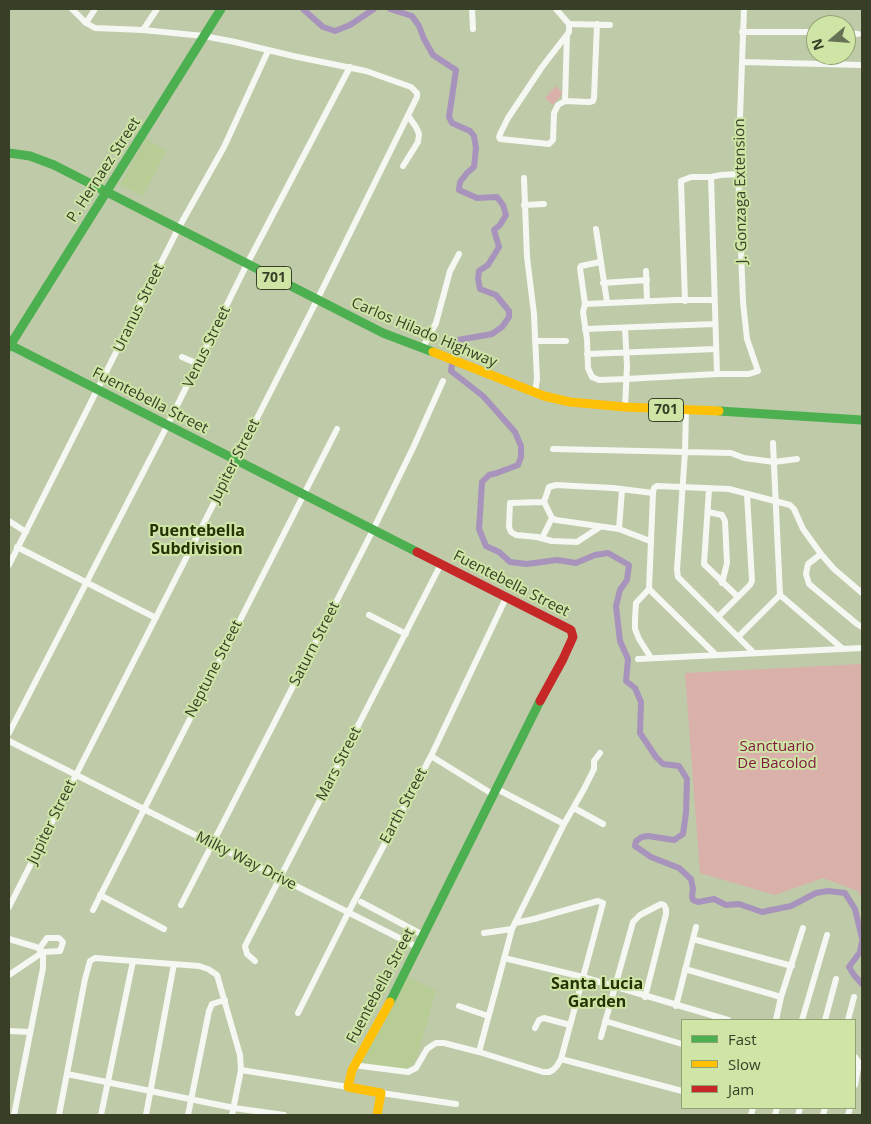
<!DOCTYPE html>
<style>
body{margin:0}
#map{position:relative;width:871px;height:1124px;overflow:hidden;background:#becaa8;font-family:"Open Sans",sans-serif}
canvas{display:block}
.frame{position:absolute;inset:0;border:10px solid #374027;pointer-events:none}
.legend{position:absolute;left:681px;top:1019px;width:175px;height:90px;box-sizing:border-box;background:#cee5a6;border:1px solid #92a373;margin:0;padding:6px 9px;list-style:none;font-size:15px;color:#374027}
.legend li{display:flex;align-items:center;gap:10px;height:25px}
.legend b{width:25px;border:1px solid #92a373}
.north{position:absolute;left:806px;top:15px;width:50px;height:50px;box-sizing:border-box;background:#cee5a6;border:1px solid #92a373;border-radius:50%;rotate:252deg;font-size:14px;font-weight:700;line-height:20px;text-align:center;color:#374027}
.north::after{content:'';display:block;margin:auto;width:18px;height:22px;background:#667054;clip-path:polygon(50% 0,100% 100%,50% 72%,0 100%)}
</style>
<div id="map">
<canvas width="871" height="1124"></canvas>
<div class="frame"></div>
<ul class="legend">
<li><b style="height:6px;background:#4caf50"></b>Fast</li>
<li><b style="height:6px;background:#ffc107"></b>Slow</li>
<li><b style="height:6px;background:#c62828"></b>Jam</li>
</ul>
<div class="north">N</div>
</div>
<script>
const ctx = document.querySelector('canvas').getContext('2d');
ctx.lineJoin = 'round';
function fill(path, color) {
  ctx.fillStyle = color;
  ctx.fill(path, 'evenodd');
}
function shape(rows) {
  const path = new Path2D();
  for (const r of rows) {
    path.moveTo(r[0], r[1]);
    for (let i = 2; i < r.length; i += 2) path.lineTo(r[i], r[i + 1]);
  }
  return path;
}
function trace(path, color, width, dash) {
  ctx.strokeStyle = color;
  ctx.lineWidth = width;
  ctx.lineCap = dash ? 'butt' : 'round';
  ctx.setLineDash(dash || []);
  ctx.stroke(path);
}
function write(font, color, halo, rows, align = 'center') {
  ctx.font = font + ' "Open Sans",sans-serif';
  ctx.lineWidth = 4;
  ctx.setLineDash([]);
  ctx.textBaseline = 'middle';
  ctx.strokeStyle = halo;
  ctx.fillStyle = color;
  for (const [text, x, y, turn = 0] of rows) {
    ctx.save();
    ctx.translate(x, y);
    ctx.rotate((+turn || 0) * Math.PI / 180);
    ctx.textAlign = isNaN(turn) ? turn : align;
    if (halo) ctx.strokeText(text, 0, 0);
    ctx.fillText(text, 0, 0);
    ctx.restore();
  }
}
const built = shape([
 [146,138,166,151,143,196,120,185],
 [406,976,436,991,416,1060,407,1069,361,1063]
]);
const green = shape([
 [556,86,563,93,553,105,545,98],
 [862,664,862,899,858,891,823,878,775,895,700,873,685,673]
]);
const canal = shape([
 [303,9,323,27,335,31,350,25,374,9],
 [390,9,412,16,419,26,424,39,433,55,456,70,449,117,452,123,470,131,474,136,476,148,474,167,467,173,460,182,459,190,477,198,497,197,503,205,506,215,500,225,494,230,499,247,488,265,479,271,478,279,480,289,496,295,509,311,509,317,502,327,492,334,458,340,454,350,451,371,483,396,515,432,521,446,521,457,518,465,497,473,489,475,482,482,479,529,486,546,499,552,510,562,527,564,557,560,576,563,595,555,608,553,629,565,627,580,620,590,616,606,620,641,628,659,626,681,635,688,641,702,640,733,656,757,663,764,679,766,687,779,686,813,683,834,674,840,648,836,642,837,636,841,635,846,651,857,679,868,691,879,693,889,692,896,693,900,698,902,714,899,726,905,739,904,762,912,791,906,816,893,828,891,845,893,855,909,862,938],
 [862,941,860,952,849,967,854,975,862,984]
]);
const street = shape([
 [472,9,473,29],
 [556,9,569,24,569,32,542,67,508,118,501,132,499,137,500,139,549,144,553,140,554,113,558,105,565,101,589,102,593,101,594,98,597,24],
 [86,23,95,9],
 [569,24,610,25],
 [143,30,157,9],
 [742,32,816,32],
 [846,33,858,34],
 [742,62,861,65],
 [565,101,567,35],
 [403,166,418,142,419,134,416,127,409,117],
 [711,177,717,374],
 [524,178,527,257,534,314,537,379,535,393],
 [524,205,544,204],
 [596,229,607,302],
 [600,262,581,266,580,268,585,304,583,312,587,339,588,368,592,377,599,380,626,379,717,374,749,374,758,371,747,339,743,302,738,171,744,9],
 [646,271,647,301],
 [603,283,647,280],
 [685,301,681,181,691,177,711,177,721,175,738,174],
 [585,304,677,300,714,300],
 [625,328,627,366,625,407],
 [585,329,715,324],
 [535,341,566,341],
 [422,349,436,323,450,271,459,254],
 [587,354,716,349],
 [182,357,198,364],
 [686,411,685,452,677,570,678,577,753,652],
 [773,443,780,595,843,649],
 [553,449,731,453,744,458,774,462,797,459],
 [709,489,704,564,738,597],
 [544,502,510,503,509,527,511,532,516,535,537,537,552,541,577,542,600,527],
 [708,512,722,515,725,521,727,563,722,583],
 [9,521,26,532],
 [619,529,622,490],
 [542,538,552,518],
 [650,541,619,529,556,520,552,518,544,502,549,487,556,485,613,488,653,493],
 [17,547,156,618],
 [821,554,808,564,806,574,809,584,857,624,862,627],
 [9,565,178,229,224,147,268,51],
 [649,589,636,603,635,619,635,629,639,639,651,658],
 [369,615,406,634],
 [718,617,750,585,752,581,747,494],
 [738,637,780,595],
 [716,655,649,589,653,493,654,488,657,486,729,489,790,505,794,509,803,529,821,554,834,569,862,593],
 [638,659,862,648],
 [9,733,167,426,247,264,350,67],
 [9,741,417,947],
 [431,756,494,795],
 [497,789,564,824],
 [574,808,603,824],
 [100,895,164,929],
 [361,902,423,935],
 [181,905,373,530,413,448,443,381],
 [9,907,317,300,417,97,417,93,411,87,366,71,293,56,235,42,204,36,143,30,95,28,86,23,72,9],
 [93,910,337,429],
 [484,933,512,929],
 [9,939,36,947,42,951],
 [693,939,792,966],
 [504,958,583,977,728,1020],
 [255,961,247,954,245,946,441,564],
 [685,969,781,997],
 [9,975,43,952,60,951,63,942,59,938,47,938,39,949],
 [459,1006,488,1016],
 [676,1006,696,927],
 [298,1013,348,913,431,756,506,598],
 [776,1020,781,997,803,928],
 [802,1020,827,935],
 [825,1020,836,979],
 [848,1020,854,997],
 [605,1021,682,1044],
 [535,1028,539,1020,544,1018,570,1025],
 [9,1031,30,1032],
 [601,1037,633,922,640,915,661,904,664,905,666,909,666,914,645,997],
 [479,1052,512,929,564,824,584,789,594,769,594,761,600,753],
 [855,1057,859,1063,855,1085],
 [561,1059,682,1091],
 [353,1065,408,1072,416,1068,427,1049,436,1043,444,1043,479,1052,543,1072,549,1072,553,1070,557,1066,561,1059,603,903,598,901,534,919,515,923],
 [241,1070,348,1087],
 [67,1074,234,1108,284,1115],
 [381,1093,456,1104],
 [14,1115,43,968,43,952],
 [59,1115,85,979,90,961,95,958,199,966,208,969,217,975,240,1055,241,1070,232,1115],
 [101,1115,133,961],
 [146,1115,174,964],
 [188,1115,209,1011,212,1004,225,1000],
 [751,1115,753,1108],
 [775,1115,777,1108],
 [798,1115,800,1108],
 [823,1115,825,1108],
 [848,1115,850,1108]
]);
const fast = shape([
 [9,153,30,156,54,165,383,333,433,352],
 [10,345,417,552],
 [9,347,221,9],
 [719,411,862,420],
 [390,1002,540,701]
]);
const slow = shape([
 [433,352,544,396,570,402,625,407,719,411],
 [377,1115,381,1093,348,1087,352,1070,390,1002]
]);
const jam = shape([
 [417,552,571,630,573,637,563,659,540,701]
]);
const shields = [
 [274,278,35],
 [666,410,35]
];
const shieldNames = [
 ["701",274,278],
 ["701",666,410]
];
const streetNames = [
 ["P. Hernaez Street",104,170,-57],
 ["J. Gonzaga Extension",741,191,-91],
 ["Uranus Street",139,308,-64],
 ["Carlos Hilado Highway",424,333,23],
 ["Venus Street",207,347,-64],
 ["Fuentebella Street",150,401,27],
 ["Jupiter Street",235,461,-63],
 ["Fuentebella Street",511,584,27],
 ["Saturn Street",315,644,-63],
 ["Neptune Street",214,669,-63],
 ["Mars Street",339,764,-63],
 ["Earth Street",404,806,-62],
 ["Jupiter Street",52,822,-64],
 ["Milky Way Drive",246,861,27],
 ["Fuentebella Street",381,986,-62]
];
const parkNames = [
 ["Sanctuario",777,747],
 ["De Bacolod",777,764]
];
const neighbourhoodNames = [
 ["Puentebella",197,531],
 ["Subdivision",197,549],
 ["Santa Lucia",597,984],
 ["Garden",597,1002]
];
fill(built, '#b8cc96');
fill(green, '#dab0ab');
trace(canal, '#a793bc', 6);
trace(street, '#f5f7f2', 6);
trace(fast, '#4caf50', 9);
trace(slow, '#ffc107', 9);
trace(jam, '#c62828', 9);
for (const [x, y, w] of shields) {
  const box = new Path2D();
  box.roundRect(x - w / 2, y - 11.5, w, 23, 4);
  ctx.fillStyle = '#cee5a6';
  ctx.fill(box);
  trace(box, '#374027', 1);
}
write('bold 14px', '#374027', null, shieldNames);
write('15px', '#374027', '#cee5a6', streetNames);
write('15px', '#831a40', '#cee5a6', parkNames);
write('bold 16px', '#253203', '#cee5a6', neighbourhoodNames);
</script>
